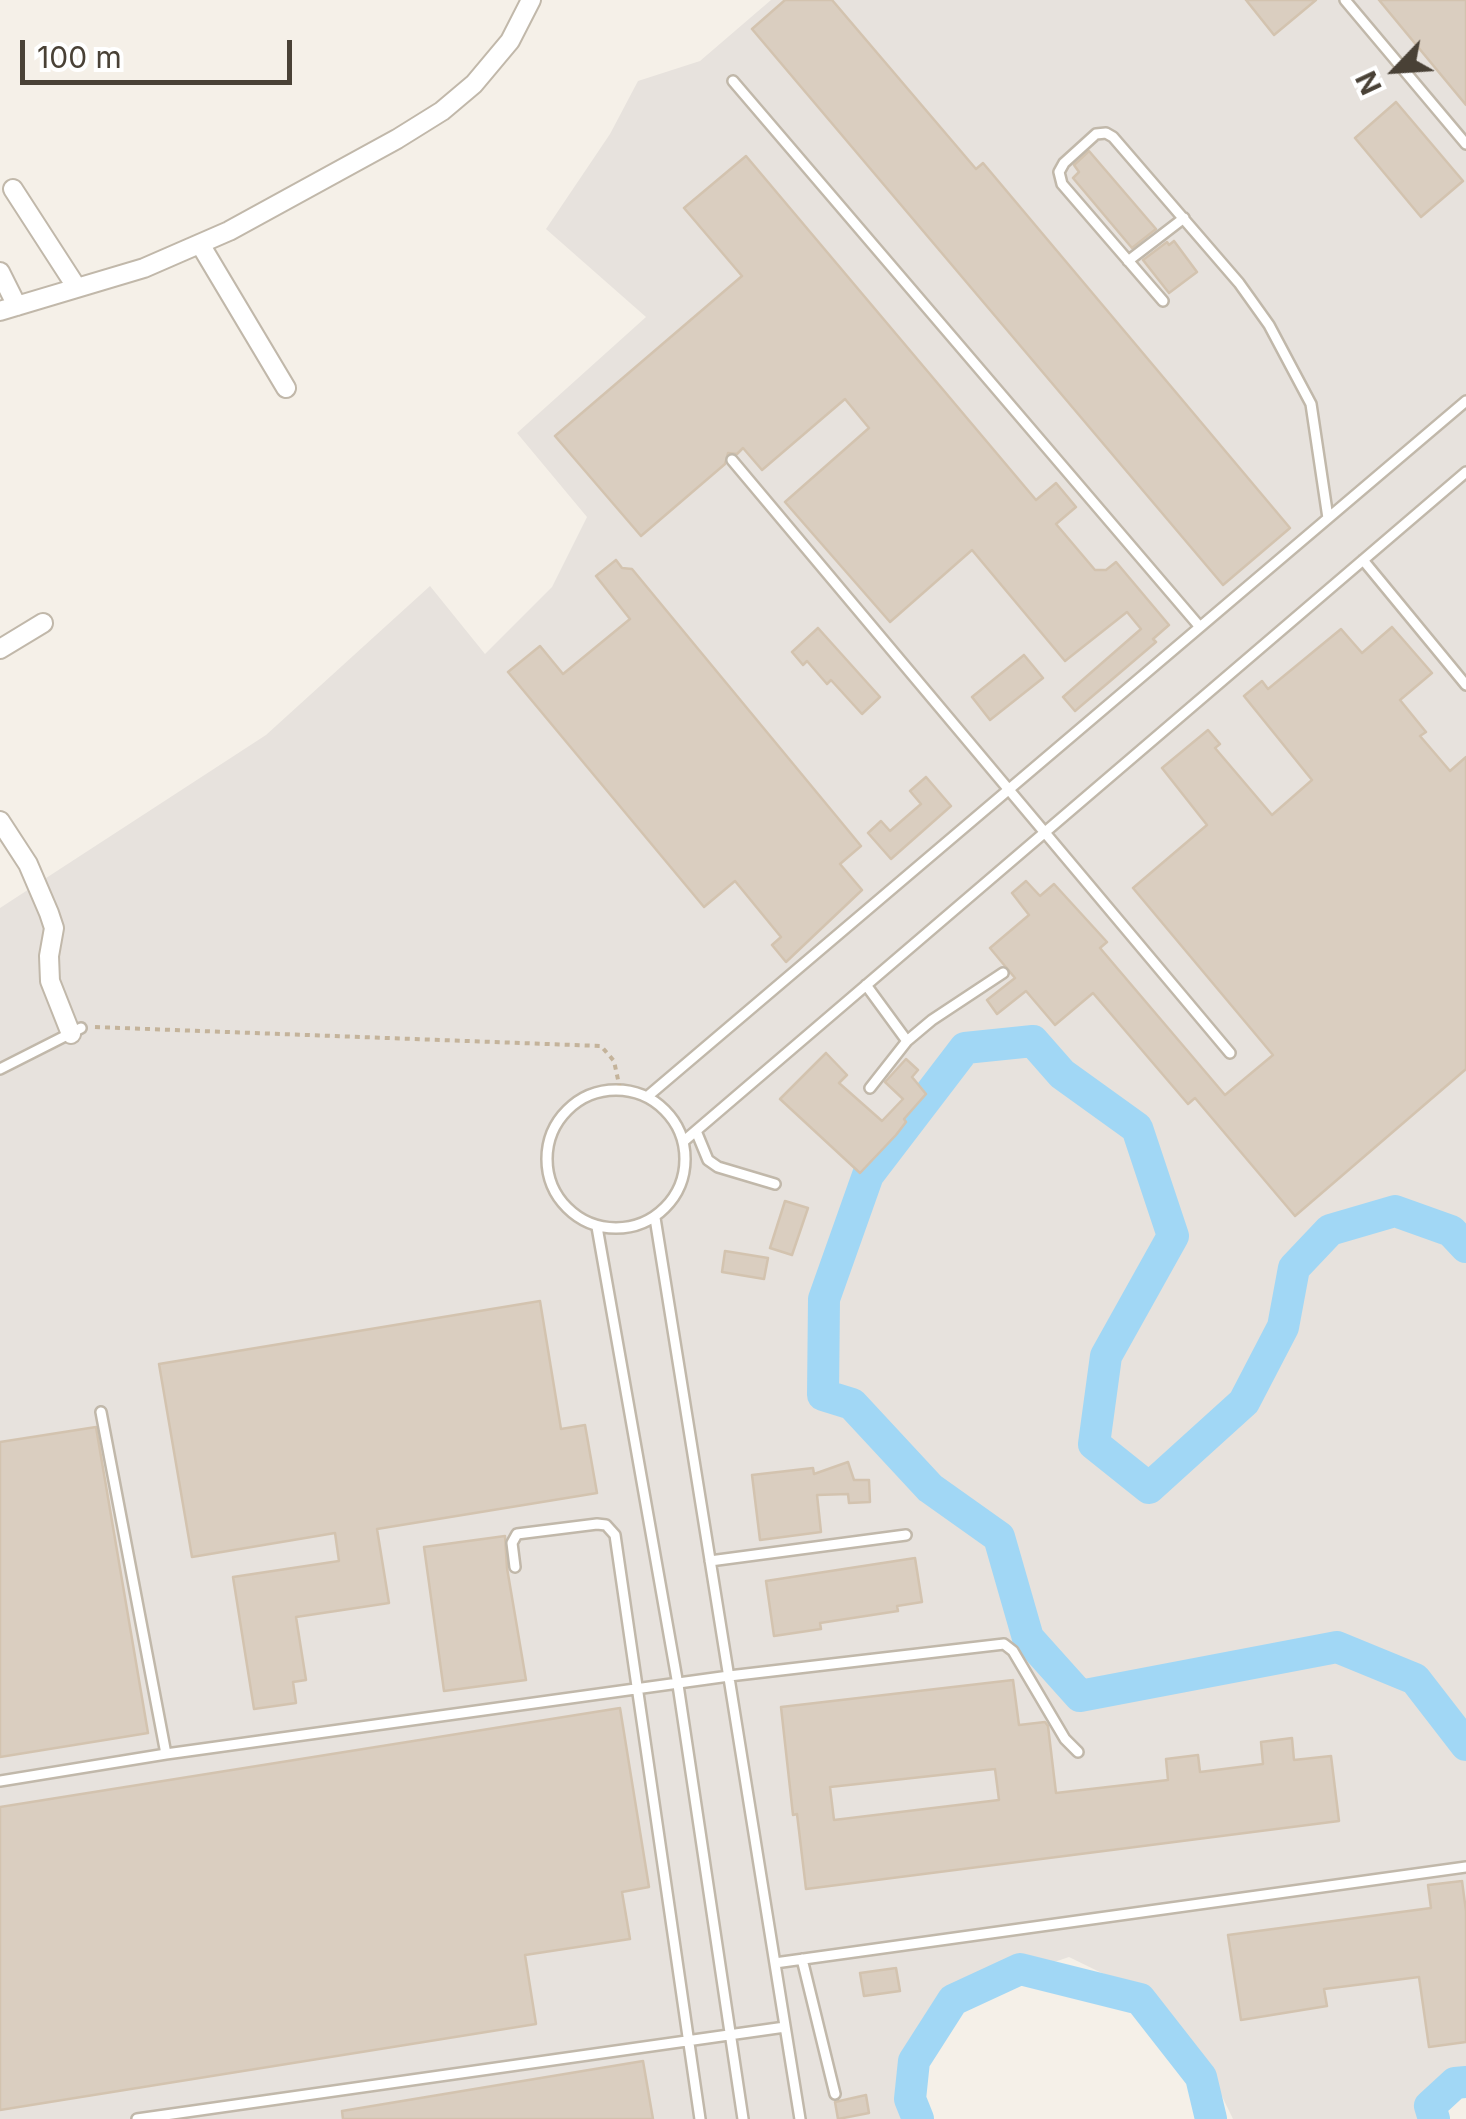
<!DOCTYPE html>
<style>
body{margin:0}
#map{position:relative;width:1466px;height:2119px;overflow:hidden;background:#f5f0e8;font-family:Inter,sans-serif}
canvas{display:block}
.north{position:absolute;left:1346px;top:20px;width:100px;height:100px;-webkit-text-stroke:8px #fff;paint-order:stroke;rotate:245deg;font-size:28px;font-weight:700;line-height:40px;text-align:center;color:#494136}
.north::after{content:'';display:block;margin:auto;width:35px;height:45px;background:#494136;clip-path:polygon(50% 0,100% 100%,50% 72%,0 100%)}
.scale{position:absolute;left:20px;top:40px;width:272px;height:45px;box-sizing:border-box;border:5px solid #494136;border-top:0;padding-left:12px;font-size:30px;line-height:35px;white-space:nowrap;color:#494136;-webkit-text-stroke:8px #fff;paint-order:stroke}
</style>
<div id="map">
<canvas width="1466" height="2119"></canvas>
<div class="north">N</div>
<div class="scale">100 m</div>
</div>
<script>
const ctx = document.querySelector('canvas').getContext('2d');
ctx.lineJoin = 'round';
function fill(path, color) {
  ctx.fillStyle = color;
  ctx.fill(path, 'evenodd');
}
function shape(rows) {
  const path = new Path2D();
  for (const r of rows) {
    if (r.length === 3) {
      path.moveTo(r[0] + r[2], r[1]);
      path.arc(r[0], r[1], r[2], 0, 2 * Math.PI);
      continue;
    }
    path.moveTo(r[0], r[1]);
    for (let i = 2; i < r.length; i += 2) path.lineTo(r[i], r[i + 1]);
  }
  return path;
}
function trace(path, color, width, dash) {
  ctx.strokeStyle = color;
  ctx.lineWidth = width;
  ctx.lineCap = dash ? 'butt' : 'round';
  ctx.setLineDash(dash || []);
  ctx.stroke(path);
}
const industrial = shape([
 [771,0,1466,0,1466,2079,1446,2084,1427,2112,1426,2119,1233,2119,1203,2057,1159,2001,1069,1957,1001,1980,935,2032,910,2085,910,2119,0,2119,0,908,266,735,430,586,485,654,552,587,587,517,517,433,646,317,546,229,610,134,638,81,700,61]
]);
const river = shape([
 [1466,1247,1451,1231,1395,1211,1330,1230,1294,1268,1283,1327,1244,1402,1149,1488,1094,1444,1106,1356,1173,1236,1137,1128,1062,1074,1033,1041,965,1048,868,1175,824,1299,823,1395,852,1404,930,1488,999,1537,1028,1638,1080,1696,1337,1647,1415,1679,1466,1745],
 [918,2119,910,2099,914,2061,953,2000,1020,1969,1140,1999,1201,2077,1211,2119],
 [1434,2119,1430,2106,1455,2083,1466,2082]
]);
const building = shape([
 [785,0,832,0,976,169,983,163,1290,528,1223,585,752,29,785,0],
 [1246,0,1316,0,1274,35,1246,0],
 [1379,0,1466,0,1466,105,1379,0],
 [1396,102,1463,181,1421,217,1355,138,1396,102],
 [1089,151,1156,229,1132,248,1073,178,1079,172,1074,165,1089,151],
 [746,156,1036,500,1056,483,1076,507,1056,524,1095,570,1106,570,1116,562,1169,625,1153,639,1156,642,1075,711,1063,697,1141,629,1127,612,1065,661,972,550,890,622,785,502,869,428,845,399,762,470,743,448,737,454,728,453,725,464,641,536,555,436,742,276,684,208,746,156],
 [1174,241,1197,272,1169,293,1143,260,1167,242,1169,245,1174,241],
 [616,560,622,568,632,569,861,846,840,864,862,890,786,962,772,945,781,937,735,881,704,907,508,672,540,646,563,674,630,619,596,576,616,560],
 [1392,627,1432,673,1400,700,1426,732,1420,736,1450,771,1466,757,1466,1069,1295,1216,1195,1098,1188,1104,1093,993,1055,1025,1026,991,997,1014,987,1000,1015,978,990,948,1029,915,1012,893,1026,881,1040,896,1054,884,1107,942,1100,948,1225,1095,1273,1055,1133,888,1207,825,1162,768,1208,730,1220,744,1215,748,1272,815,1312,780,1244,696,1262,681,1268,689,1341,629,1362,653,1392,627],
 [818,628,880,697,862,714,831,680,827,684,807,661,803,665,792,652,818,628],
 [1024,655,1043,678,990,720,972,697,1024,655],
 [926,777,951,806,891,859,868,833,881,821,890,831,921,804,910,791,926,777],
 [826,1053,847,1075,839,1083,882,1121,903,1099,885,1082,906,1059,918,1070,912,1077,926,1094,904,1119,906,1122,896,1135,860,1173,780,1099,826,1053],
 [785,1201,808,1208,792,1255,770,1248,785,1201],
 [725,1251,768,1258,764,1279,722,1272,725,1251],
 [540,1301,561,1429,585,1425,597,1493,377,1529,389,1603,296,1617,306,1680,293,1682,296,1703,254,1709,233,1577,339,1561,335,1533,192,1557,159,1364,540,1301],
 [96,1427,148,1733,0,1757,0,1442,96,1427],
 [848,1462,854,1480,869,1480,870,1502,849,1503,848,1494,817,1495,821,1532,760,1540,752,1475,813,1468,814,1474,848,1462],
 [505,1536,507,1568,526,1680,444,1691,424,1547,505,1536],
 [915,1558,922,1602,897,1606,898,1611,820,1623,821,1629,774,1636,766,1581,915,1558],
 [1013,1680,1019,1725,1045,1722,1048,1726,1056,1793,1168,1780,1166,1759,1198,1755,1200,1772,1263,1764,1261,1742,1292,1738,1294,1760,1331,1756,1339,1821,806,1889,797,1814,793,1815,781,1707,1013,1680],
 [995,1769,999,1800,834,1820,830,1787,995,1769],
 [620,1708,649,1887,622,1892,630,1939,525,1955,536,2024,0,2110,0,1807,620,1708],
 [1462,1881,1466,1911,1466,2042,1429,2047,1419,1977,1324,1989,1327,2006,1241,2020,1228,1935,1431,1908,1428,1885,1462,1881],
 [896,1968,900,1991,864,1996,860,1973,896,1968],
 [643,2061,653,2119,343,2119,342,2111,643,2061],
 [866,2095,869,2113,838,2119,835,2102,866,2095]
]);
const path = shape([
 [95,1027,601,1046,614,1061,620,1089]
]);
const service = shape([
 [1345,0,1466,144],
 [733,81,1200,627],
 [1128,261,1184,218],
 [1163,301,1062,184,1059,172,1064,163,1096,134,1106,133,1113,137,1239,283,1269,325,1311,404,1328,518],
 [732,460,1230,1053],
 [1363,560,1466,685],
 [866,985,907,1041],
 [0,1069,81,1028],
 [870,1088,907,1041,932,1020,1003,973],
 [616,1159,69],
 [648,1096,1466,401],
 [696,1131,708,1160,718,1167,775,1184],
 [684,1141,1466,472],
 [655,1218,800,2119],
 [597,1227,678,1685,743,2119],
 [101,1412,166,1754],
 [710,1561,906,1535],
 [515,1567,512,1543,517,1534,597,1524,606,1525,615,1535,700,2119],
 [0,1781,166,1754,729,1676,1004,1644,1013,1651,1065,1739,1078,1752],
 [802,1959,835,2094],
 [775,1963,1466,1867],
 [137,2119,785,2027]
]);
const minor = shape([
 [13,189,77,288],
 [200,244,286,388],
 [0,272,17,306],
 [0,311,144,268,229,231,397,139,442,111,474,84,510,41,531,0],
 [0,649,43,623],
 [0,821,28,864,49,913,54,928,49,956,50,981,71,1034]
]);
fill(industrial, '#e7e2dd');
trace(river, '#a1d7f5', 32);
fill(building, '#dacec0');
trace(building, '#d3c3af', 2.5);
trace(service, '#c1b8aa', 14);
trace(minor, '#c1b8aa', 22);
trace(path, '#c4b39a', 4, [5, 5]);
trace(service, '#fff', 9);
trace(minor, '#fff', 18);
</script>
